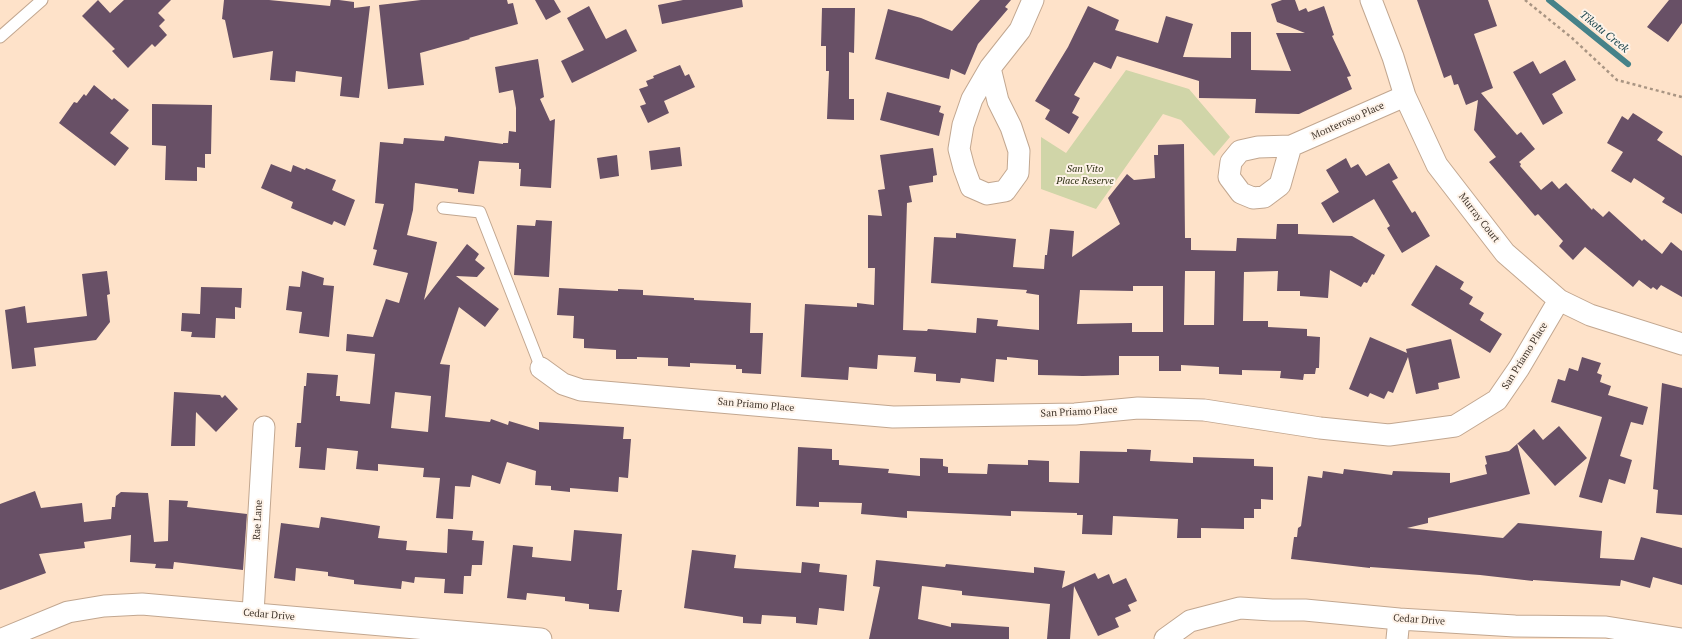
<!DOCTYPE html>
<style>
body{margin:0}
canvas{display:block;background:#fee2c9}
</style>
<canvas width="1682" height="639"></canvas>
<script>
const ctx = document.querySelector('canvas').getContext('2d');
ctx.lineJoin = 'round';
function fill(path, color) {
  ctx.fillStyle = color;
  ctx.fill(path, 'evenodd');
}
function shape(rows) {
  const path = new Path2D();
  for (const r of rows) {
    path.moveTo(r[0], r[1]);
    for (let i = 2; i < r.length; i += 2) path.lineTo(r[i], r[i + 1]);
  }
  return path;
}
function trace(path, color, width, dash) {
  ctx.strokeStyle = color;
  ctx.lineWidth = width;
  ctx.lineCap = dash ? 'butt' : 'round';
  ctx.setLineDash(dash || []);
  ctx.stroke(path);
}
function write(font, color, halo, rows, align = 'center') {
  ctx.font = font + ' "PT Serif",serif';
  ctx.lineWidth = 4;
  ctx.setLineDash([]);
  ctx.textBaseline = 'middle';
  ctx.strokeStyle = halo;
  ctx.fillStyle = color;
  for (const [text, x, y, turn = 0] of rows) {
    ctx.save();
    ctx.translate(x, y);
    ctx.rotate((+turn || 0) * Math.PI / 180);
    ctx.textAlign = isNaN(turn) ? turn : align;
    if (halo) ctx.strokeText(text, 0, 0);
    ctx.fillText(text, 0, 0);
    ctx.restore();
  }
}
const green = shape([
 [1126,70,1189,89,1230,137,1214,156,1181,120,1163,114,1096,209,1041,189,1041,137,1066,153]
]);
const stream = shape([
 [1549,0,1628,64]
]);
const building = shape([
 [98,0,110,13,124,0,171,0,158,13,165,20,159,26,167,35,155,47,152,44,128,68,112,51,115,49,82,16],
 [224,0,269,0,330,6,331,0,339,0,354,2,354,8,370,6,359,98,340,96,342,77,296,71,295,82,270,80,273,51,233,58,225,20,222,19],
 [421,0,507,0,508,4,513,3,518,24,469,38,470,39,420,53,424,85,388,89,379,5],
 [535,0,554,0,561,12,546,20],
 [683,0,742,0,743,7,662,24,658,5],
 [980,0,1011,0,1005,7,1008,9,978,44,965,75,951,69,949,79,875,59,888,9,921,18,952,31],
 [1282,0,1295,0,1299,11,1306,8,1308,12,1324,6,1334,35,1332,36,1351,76,1347,77,1352,89,1299,114,1255,113,1256,99,1199,98,1199,81,1117,56,1111,69,1094,62,1074,95,1080,98,1072,113,1079,117,1069,134,1045,119,1050,110,1035,101,1068,47,1088,6,1119,20,1115,30,1158,43,1166,16,1193,24,1183,57,1231,58,1231,32,1251,32,1251,70,1291,71,1276,33,1305,33,1277,22,1271,4],
 [1417,0,1488,0,1497,26,1474,34,1493,88,1481,93,1517,135,1521,132,1535,149,1519,162,1521,164,1520,166,1541,190,1552,181,1559,189,1566,183,1592,210,1593,208,1603,217,1609,211,1642,241,1644,239,1662,254,1671,242,1682,251,1682,297,1661,285,1657,290,1653,287,1651,289,1639,280,1633,287,1585,247,1573,260,1559,246,1563,241,1538,214,1535,216,1489,162,1496,157,1474,130,1478,100,1466,105,1458,84,1454,85,1451,75,1444,78],
 [1669,0,1682,0,1682,23,1668,42,1647,27],
 [589,6,606,39,626,29,637,51,572,83,561,61,584,50,567,18],
 [822,8,855,8,854,53,849,52,849,99,854,99,854,120,827,119,829,71,826,71,826,46,821,46],
 [538,59,544,97,540,99,550,121,555,119,551,188,520,186,521,169,519,169,519,163,479,161,474,194,458,192,458,189,415,183,413,210,407,235,437,242,424,300,467,244,479,254,475,260,485,268,477,277,456,276,499,309,485,327,459,307,440,364,450,365,445,417,490,422,491,419,508,425,509,421,539,430,539,422,624,427,623,439,631,439,628,478,619,477,618,492,570,488,570,492,551,490,551,486,535,485,536,471,507,462,500,484,472,475,470,487,455,486,453,519,436,518,440,478,423,477,424,468,378,464,378,471,356,469,358,451,327,448,325,470,299,468,301,447,295,447,297,423,301,423,304,386,306,386,307,373,338,375,336,396,340,396,340,401,370,404,375,354,346,351,347,334,373,337,386,299,399,303,408,273,373,265,377,250,373,249,384,204,375,203,380,142,403,144,404,138,444,141,445,136,503,144,503,143,508,143,509,131,516,132,516,108,513,90,499,93,495,67],
 [395,392,431,396,428,432,391,428],
 [1565,60,1576,80,1552,94,1563,113,1543,125,1513,72,1533,61,1540,74],
 [680,65,685,76,689,74,695,87,664,101,669,113,648,123,640,106,646,104,639,89,648,86,646,81,654,78,653,76],
 [94,85,112,100,114,98,129,110,110,133,129,148,115,166,59,123,74,102,77,103,84,94,86,96],
 [887,92,941,106,939,112,944,114,939,136,880,120],
 [152,104,212,105,211,154,205,154,205,168,197,167,197,181,165,180,166,146,152,145],
 [1633,113,1663,132,1657,140,1682,156,1682,214,1662,202,1665,198,1634,178,1631,183,1611,171,1623,152,1607,143,1622,116,1628,120],
 [1184,144,1185,238,1191,238,1191,250,1236,251,1237,238,1276,239,1277,224,1298,224,1298,234,1352,236,1385,255,1374,275,1372,274,1367,283,1364,282,1361,287,1330,270,1328,298,1300,296,1300,291,1277,291,1278,271,1244,272,1243,321,1268,321,1268,327,1307,329,1307,336,1320,337,1319,368,1316,368,1315,374,1304,374,1303,380,1280,378,1281,371,1242,370,1242,375,1219,374,1219,367,1181,365,1181,371,1159,371,1159,356,1119,356,1119,375,1083,376,1038,375,1038,360,1007,357,1007,360,996,359,994,382,961,378,960,383,936,381,936,374,914,372,916,357,878,355,877,369,849,367,848,380,801,377,805,304,857,307,857,303,874,305,875,268,868,268,868,215,882,216,878,190,885,189,880,155,933,148,937,175,933,176,933,182,909,186,912,202,907,203,903,330,927,331,928,329,976,333,977,318,998,320,997,326,1039,330,1039,295,1026,293,1027,290,931,283,934,237,956,238,956,233,1016,239,1013,267,1044,269,1045,255,1047,255,1050,229,1074,231,1072,257,1120,224,1108,198,1127,174,1134,180,1155,178,1154,155,1158,155,1158,145],
 [1185,271,1215,271,1214,325,1184,325],
 [1133,286,1163,286,1163,332,1132,332,1132,323,1077,324,1080,290,1133,291],
 [680,147,682,166,651,170,649,151],
 [617,155,619,176,600,179,597,158],
 [1346,158,1351,168,1358,164,1366,176,1389,163,1398,178,1392,181,1412,213,1415,211,1430,236,1402,253,1387,228,1390,226,1374,199,1333,223,1321,203,1339,192,1326,170],
 [271,164,291,172,293,165,305,170,306,168,336,180,332,190,355,200,345,226,334,221,332,225,291,208,293,202,261,188],
 [536,220,552,221,549,277,514,275,517,225,535,226],
 [1436,265,1464,282,1460,289,1473,297,1469,304,1484,313,1480,320,1502,334,1490,353,1411,305],
 [107,271,110,294,107,295,110,322,96,340,34,348,36,366,12,369,5,310,25,306,27,323,87,316,82,274],
 [302,271,324,278,323,285,334,286,329,337,299,333,302,312,286,310,289,286,300,287],
 [201,287,242,288,241,308,235,307,235,319,216,318,215,338,191,337,192,332,181,331,182,313,200,314],
 [559,288,618,291,618,289,643,290,643,295,694,298,694,300,751,303,750,333,763,333,761,374,742,373,742,369,736,369,736,365,690,363,690,367,668,366,668,358,637,357,637,359,616,359,616,350,584,348,584,339,573,338,574,316,557,315],
 [1370,337,1407,353,1406,349,1451,339,1460,378,1438,383,1439,389,1416,394,1408,357,1393,393,1388,391,1384,399,1370,393,1368,397,1349,389],
 [1582,357,1601,363,1597,373,1602,375,1600,382,1611,386,1608,395,1648,407,1643,425,1631,422,1620,456,1632,460,1625,484,1609,479,1602,503,1579,497,1602,417,1551,402,1558,379,1565,381,1569,368,1578,371],
 [1662,383,1682,388,1682,515,1656,513,1658,490,1653,489],
 [174,392,220,395,222,398,225,395,238,409,216,432,196,412,195,446,171,446],
 [1559,426,1587,458,1555,486,1517,443,1530,494,1428,518,1428,523,1407,528,1503,538,1518,523,1602,531,1600,558,1634,560,1641,537,1682,548,1682,585,1653,577,1650,588,1621,580,1620,586,1533,580,1533,581,1480,575,1370,567,1370,568,1291,559,1294,537,1297,537,1298,528,1301,526,1308,476,1322,478,1323,471,1343,474,1344,469,1392,475,1393,471,1450,473,1450,483,1487,474,1485,465,1487,464,1485,456,1509,451,1534,429,1543,440],
 [798,447,832,449,832,460,839,460,839,465,889,469,888,473,920,476,920,458,943,459,943,466,948,467,948,473,987,474,988,464,1028,465,1028,460,1049,461,1049,482,1079,483,1080,451,1127,452,1127,449,1151,450,1150,461,1193,463,1193,457,1254,459,1254,466,1273,467,1273,500,1261,499,1261,509,1254,509,1254,518,1244,518,1244,529,1201,528,1201,538,1177,538,1178,519,1113,516,1112,535,1082,534,1083,515,1077,515,1077,513,1011,511,1011,516,907,511,907,518,861,514,862,503,819,502,819,507,796,506],
 [35,491,41,508,82,503,84,522,111,519,112,507,115,507,116,496,121,492,148,493,154,542,168,541,169,500,188,501,187,507,247,514,243,570,174,562,173,569,155,568,156,564,130,562,131,535,84,542,85,548,39,554,46,573,0,590,0,504],
 [321,517,380,526,378,538,407,541,406,550,447,553,448,529,473,531,472,540,484,541,482,565,472,565,471,576,464,576,463,594,444,593,445,579,415,577,414,583,402,581,401,589,354,584,354,580,328,576,328,572,296,568,295,581,274,578,281,523,319,528],
 [574,530,622,534,617,590,622,590,619,612,589,609,589,604,565,601,565,597,527,593,526,600,507,598,513,545,533,547,532,557,571,561],
 [692,550,736,555,734,568,801,573,802,562,820,564,819,572,847,575,844,611,819,608,817,625,796,623,796,617,762,615,761,624,743,623,743,617,684,608],
 [876,560,945,567,946,564,1034,573,1034,567,1065,571,1062,588,1095,573,1098,579,1109,574,1113,584,1126,578,1137,601,1128,605,1131,611,1115,618,1119,627,1098,636,1074,586,1070,639,1047,639,1050,604,962,595,962,591,922,586,918,619,951,627,951,623,1009,627,1009,639,869,639,880,587,873,586]
]);
const path = shape([
 [1525,0,1572,38,1617,80,1682,97]
]);
const service = shape([
 [0,37,42,0],
 [443,208,480,212,541,368]
]);
const minor = shape([
 [1371,0,1393,57,1405,96,1437,165,1505,253,1559,300,1590,315,1682,344],
 [990,68,998,101,1011,127,1019,151,1018,173,1005,191,987,194,971,187,964,168,959,149,963,125,972,99,990,68,1020,30,1033,0],
 [1291,146,1258,147,1240,151,1231,162,1229,177,1241,193,1253,198,1264,197,1280,185,1291,146,1405,96],
 [541,368,563,384,581,390,893,417,1075,414,1138,408,1204,410,1320,428,1389,435,1455,426,1497,400,1519,368,1559,300],
 [253,613,264,427],
 [2,639,68,612,104,606,142,604,541,639],
 [1165,639,1190,621,1240,608,1272,610,1305,610,1399,619,1515,626,1606,627,1681,639],
 [1397,639,1399,619]
]);
const streetNames = [
 ["Monterosso Place",1348,121,-24],
 ["Murray Court",1479,218,52],
 ["San Priamo Place",1525,356,-58],
 ["San Priamo Place",756,405,5],
 ["San Priamo Place",1079,412,-3],
 ["Rae Lane",258,520,-87],
 ["Cedar Drive",269,615,5],
 ["Cedar Drive",1419,620,4]
];
const parkNames = [
 ["San Vito",1085,169],
 ["Place Reserve",1085,181]
];
const waterNames = [
 ["Tikotu Creek",1604,32,39]
];
fill(green, '#d0d5a8');
trace(stream, '#468289', 6);
fill(building, '#685066');
trace(service, '#c2a790', 13);
trace(minor, '#c2a790', 23);
trace(path, '#a99583', 2.5, [3, 3]);
trace(service, '#fff', 11);
trace(minor, '#fff', 21);
write('10px', '#40352b', '#fef3e9', streetNames);
write('italic 10px', '#2d2f12', '#fef3e9', parkNames);
write('italic 11px', '#204950', '#fef3e9', waterNames);
</script>
